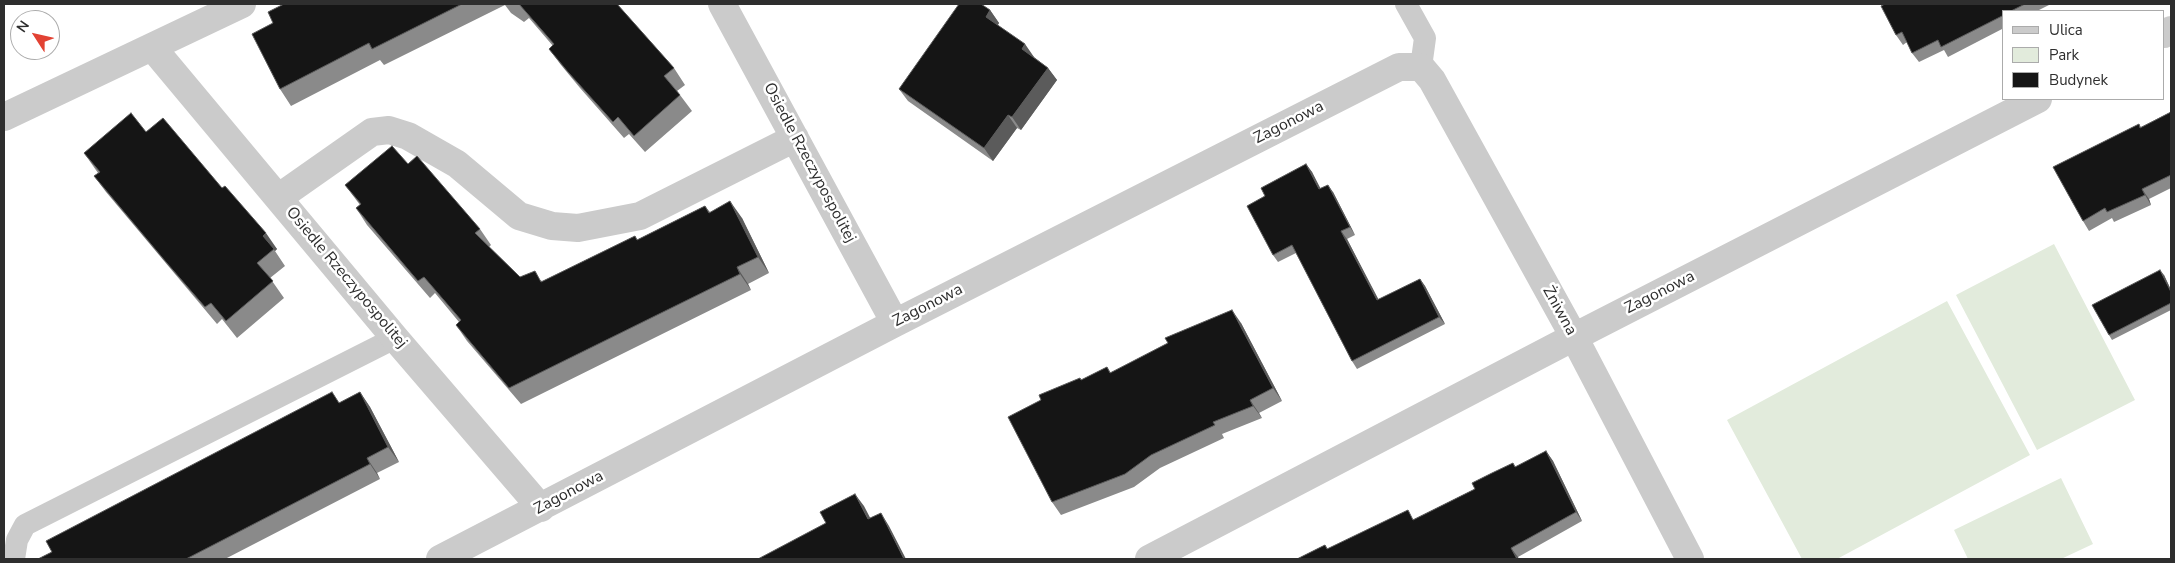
<!DOCTYPE html>
<meta charset="utf-8">
<style>
body{margin:0}
#map{position:relative;width:2175px;height:563px;overflow:hidden;background:#fff;font-family:"Nunito Sans",sans-serif}
canvas{display:block}
.frame{position:absolute;inset:0;border:5px solid #2e2e2e;pointer-events:none}
.legend{position:absolute;left:2002px;top:10px;width:162px;height:90px;box-sizing:border-box;background:#fff;border:1px solid #ababab;margin:0;padding:6px 9px;list-style:none;font-size:15px;color:#2e2e2e}
.legend li{display:flex;align-items:center;gap:10px;height:25px}
.legend b{width:25px;border:1px solid #ababab}
.north{position:absolute;left:10px;top:10px;width:50px;height:50px;box-sizing:border-box;background:#fff;border:1px solid #ababab;border-radius:50%;rotate:305deg;font-size:14px;font-weight:700;line-height:20px;text-align:center;color:#2e2e2e}
.north::after{content:'';display:block;margin:auto;width:18px;height:22px;background:#e24233;clip-path:polygon(50% 0,100% 100%,50% 72%,0 100%)}
</style>
<div id="map">
<canvas width="2175" height="563"></canvas>
<div class="frame"></div>
<ul class="legend">
<li><b style="height:6px;background:#cbcbcb"></b>Ulica</li>
<li><b style="height:14px;background:#e2ebdc"></b>Park</li>
<li><b style="height:14px;background:#151515"></b>Budynek</li>
</ul>
<div class="north">N</div>
</div>
<script>
const ctx = document.querySelector('canvas').getContext('2d');
ctx.lineJoin = 'round';
function fill(path, color) {
  ctx.fillStyle = color;
  ctx.fill(path, 'evenodd');
}
function shape(rows) {
  const path = new Path2D();
  for (const r of rows) {
    path.moveTo(r[0], r[1]);
    for (let i = 2; i < r.length; i += 2) path.lineTo(r[i], r[i + 1]);
  }
  return path;
}
function trace(path, color, width, dash) {
  ctx.strokeStyle = color;
  ctx.lineWidth = width;
  ctx.lineCap = dash ? 'butt' : 'round';
  ctx.setLineDash(dash || []);
  ctx.stroke(path);
}
function write(font, color, halo, rows, align = 'center') {
  ctx.font = font + ' "Nunito Sans",sans-serif';
  ctx.lineWidth = 5;
  ctx.setLineDash([]);
  ctx.textBaseline = 'middle';
  ctx.strokeStyle = halo;
  ctx.fillStyle = color;
  for (const [text, x, y, turn = 0] of rows) {
    ctx.save();
    ctx.translate(x, y);
    ctx.rotate((+turn || 0) * Math.PI / 180);
    ctx.textAlign = isNaN(turn) ? turn : align;
    if (halo) ctx.strokeText(text, 0, 0);
    ctx.fillText(text, 0, 0);
    ctx.restore();
  }
}
const green = shape([
 [2054,244,2135,400,2037,450,1956,295],
 [1947,301,2030,455,1837,559,1802,559,1727,420],
 [2061,478,2093,544,2061,559,1968,559,1954,530]
]);
const service = shape([
 [1406,4,1425,38,1421,67],
 [14,559,17,540,25,525,395,338]
]);
const minor = shape([
 [722,4,895,323],
 [2164,34,2171,30],
 [152,47,395,338,541,508],
 [4,117,242,4],
 [278,198,372,132,389,130,408,136,457,164,519,216,552,226,578,228,640,216,795,138],
 [440,559,895,323,1399,67,1421,67,1432,80,1574,337,1690,559],
 [1149,559,1574,337,2038,99]
]);
const wall = shape([
 [284,4,617,4,674,68,685,85,677,91,692,111,645,152,629,134,624,138,580,88,561,65,549,49,553,46,529,18,524,22,511,13,505,5,384,65,380,60,291,106,280,89,273,23],
 [1885,4,2051,4,2037,11,2004,11,2004,28,1948,57,1944,50,1919,62,1912,53,1907,42,1903,45,1896,35],
 [990,10,999,23,998,25,1034,57,1048,68,1057,80,1021,130,1017,128,993,161,908,101,899,89],
 [2171,112,2171,188,2149,199,2151,205,2114,222,2112,218,2089,231,2083,221,2139,124,2141,127],
 [146,132,222,188,277,249,275,251,285,266,270,278,284,298,237,338,222,319,217,324,106,192,94,176,98,173,84,153],
 [408,164,480,229,491,245,489,247,520,277,543,281,635,236,637,240,705,206,710,212,742,218,769,273,748,284,751,290,521,404,467,341,456,325,459,322,435,293,430,298,367,225,356,208,360,205,345,185],
 [1306,164,1312,172,1320,189,1333,192,1355,235,1347,239,1378,300,1420,279,1425,286,1445,324,1357,369,1352,361,1296,253,1278,262,1273,255,1265,196],
 [2164,275,2171,290,2171,310,2112,340,2109,335],
 [1241,323,1282,401,1259,413,1262,418,1222,434,1224,438,1160,468,1134,487,1061,515,1052,502,1082,380,1107,367,1111,373],
 [360,392,370,407,399,462,377,473,380,479,225,559,38,559],
 [1546,451,1553,461,1582,521,1518,557,1297,559,1325,545,1328,549,1414,519,1475,489]
]);
const shadedWall = shape([
 [990,10,999,23,995,29,986,17],
 [1025,44,1034,57,1031,61,1022,49],
 [1048,68,1057,80,1021,130,1012,117],
 [1008,115,1017,128,993,161,984,148],
 [1306,164,1312,172,1325,197,1319,189],
 [1328,185,1333,192,1355,235,1350,227],
 [2142,189,2149,199,2151,205,2145,195],
 [730,201,742,218,769,273,758,257],
 [1341,231,1347,239,1383,308,1377,300],
 [266,233,277,249,275,251,263,236],
 [737,267,748,284,751,290,740,274],
 [2160,270,2164,275,2171,290,2171,292],
 [1420,279,1425,286,1445,324,1439,317],
 [1232,310,1241,323,1282,401,1273,388],
 [360,392,370,407,399,462,388,447],
 [1250,400,1259,413,1262,418,1253,406],
 [1546,451,1553,461,1582,521,1576,512],
 [367,458,377,473,380,479,370,464],
 [855,494,864,506,877,531,868,519],
 [881,513,889,526,906,559,904,559],
 [1511,548,1518,557,1519,559,1517,559]
]);
const building = shape([
 [284,4,462,4,372,49,369,43,280,89,252,34,273,23,268,12,284,4],
 [519,4,617,4,674,68,664,76,680,95,634,136,618,117,613,122,568,72,549,49,554,44,519,4],
 [959,4,981,4,990,10,986,17,1025,44,1022,49,1048,68,1012,117,1008,115,984,148,899,89,959,4],
 [1885,4,2025,4,2011,11,2004,11,2004,15,1941,47,1938,40,1912,53,1902,32,1896,35,1881,6,1885,4],
 [2171,112,2171,175,2142,189,2145,195,2107,212,2105,208,2083,221,2053,167,2139,124,2140,128,2171,112],
 [131,113,146,132,163,118,222,188,225,186,266,233,263,236,274,249,257,263,273,281,226,321,211,303,205,307,166,262,94,176,100,172,84,153,131,113],
 [392,146,408,164,417,156,480,229,475,233,520,277,535,271,541,282,635,236,637,240,705,206,709,213,730,201,758,257,737,267,740,274,509,388,456,325,461,320,424,277,418,281,356,208,361,204,345,185,392,146],
 [1306,164,1319,189,1328,185,1350,227,1341,231,1377,300,1420,279,1439,317,1352,361,1292,245,1273,255,1247,206,1265,196,1261,188,1306,164],
 [2160,270,2171,292,2171,303,2109,335,2092,305,2160,270],
 [1232,310,1273,388,1250,400,1253,406,1213,422,1215,425,1151,455,1125,474,1052,502,1008,417,1041,400,1039,395,1080,378,1081,380,1107,367,1110,373,1168,343,1165,338,1232,310],
 [332,392,339,403,360,392,388,447,367,458,370,464,186,559,38,559,52,552,46,541,332,392],
 [1546,451,1576,512,1511,548,1517,559,1297,559,1325,545,1327,549,1408,510,1413,520,1475,489,1472,483,1492,473,1513,463,1515,467,1546,451],
 [855,494,868,519,881,513,904,559,758,559,826,523,820,512,855,494]
]);
const streetNames = [
 ["Zagonowa",1289,123,-27],
 ["Osiedle Rzeczypospolitej",809,163,62],
 ["Osiedle Rzeczypospolitej",346,278,50],
 ["Zagonowa",1660,293,-27],
 ["Zagonowa",928,306,-27],
 ["Żniwna",1559,311,61],
 ["Zagonowa",569,493,-28]
];
fill(green, '#e2ebdc');
trace(service, '#cbcbcb', 22);
trace(minor, '#cbcbcb', 28);
fill(wall, '#8a8a8a');
fill(shadedWall, '#5b5b5b');
fill(building, '#151515');
trace(building, '#5b5b5b', 1);
write('16px', '#2e2e2e', '#fff', streetNames);
</script>
